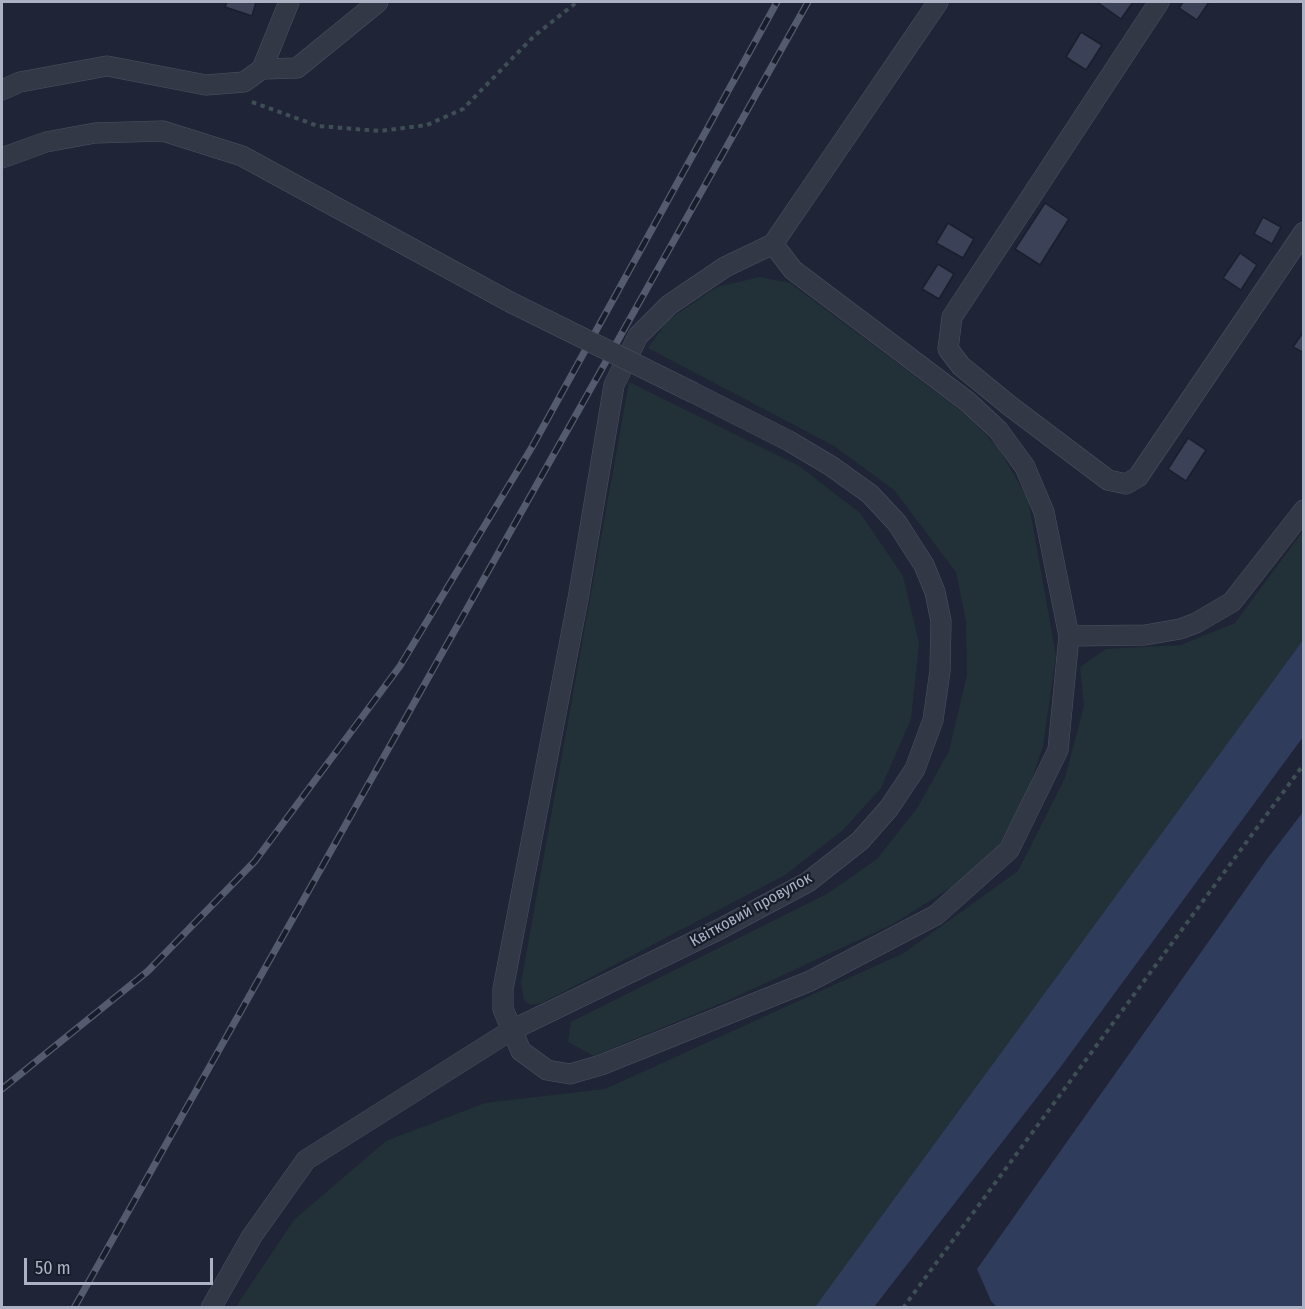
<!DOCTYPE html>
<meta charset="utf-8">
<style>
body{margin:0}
#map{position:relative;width:1305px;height:1309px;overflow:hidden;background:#1f2536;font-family:"Fira Sans Condensed",sans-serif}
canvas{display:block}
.frame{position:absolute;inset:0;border:3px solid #acb2c4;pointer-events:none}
.scale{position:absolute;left:24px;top:1258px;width:189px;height:27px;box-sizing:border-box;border:3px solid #acb2c4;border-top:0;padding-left:8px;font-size:18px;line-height:21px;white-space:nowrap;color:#acb2c4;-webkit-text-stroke:4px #181d2b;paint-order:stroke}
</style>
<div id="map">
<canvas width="1305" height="1309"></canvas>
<div class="frame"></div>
<div class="scale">50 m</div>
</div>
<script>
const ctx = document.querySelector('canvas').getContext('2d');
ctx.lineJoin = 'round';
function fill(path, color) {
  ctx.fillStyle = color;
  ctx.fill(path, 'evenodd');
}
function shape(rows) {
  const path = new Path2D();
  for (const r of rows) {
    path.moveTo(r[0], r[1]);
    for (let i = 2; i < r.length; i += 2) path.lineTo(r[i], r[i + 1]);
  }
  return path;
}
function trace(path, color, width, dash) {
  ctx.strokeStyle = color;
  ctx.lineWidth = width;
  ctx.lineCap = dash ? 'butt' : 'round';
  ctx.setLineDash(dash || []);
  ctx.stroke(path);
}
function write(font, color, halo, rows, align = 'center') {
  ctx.font = font + ' "Fira Sans Condensed",sans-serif';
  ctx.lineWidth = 4.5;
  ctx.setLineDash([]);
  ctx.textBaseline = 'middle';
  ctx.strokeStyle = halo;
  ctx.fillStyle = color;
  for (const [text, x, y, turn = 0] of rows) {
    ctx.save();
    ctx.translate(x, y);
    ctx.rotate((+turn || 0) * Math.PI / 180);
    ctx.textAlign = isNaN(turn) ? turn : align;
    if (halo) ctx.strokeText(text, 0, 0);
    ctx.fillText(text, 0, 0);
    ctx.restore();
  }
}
const green = shape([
 [760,277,790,283,967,415,999,449,1028,499,1056,656,1043,746,1023,805,999,845,955,885,893,924,729,1000,594,1056,568,1042,571,1022,827,894,877,859,918,807,949,751,967,675,966,621,956,572,894,490,834,446,648,348,668,320,717,287],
 [629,382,799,466,860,513,903,576,919,643,911,719,881,788,843,830,785,875,542,1003,530,1005,524,1000,521,983],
 [1303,531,1303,640,815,1307,235,1308,294,1220,386,1141,485,1103,605,1089,904,953,1018,871,1065,778,1084,706,1080,667,1106,649,1181,645,1235,623]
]);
const water = shape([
 [1303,640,1303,737,1059,1069,874,1307,815,1307],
 [1303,812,1303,1307,997,1307,991,1301,977,1269,1267,859]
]);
const building = shape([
 [227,2,256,2,252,16,225,7,227,2],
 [1097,2,1133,2,1121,19,1097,2],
 [1183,2,1209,2,1197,20,1179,8,1183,2],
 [1081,32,1102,45,1086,70,1066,57,1081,32],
 [1045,203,1069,219,1040,265,1015,249,1045,203],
 [1263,217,1281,227,1272,244,1254,234,1263,217],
 [948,223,974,239,963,258,936,243,948,223],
 [1240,253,1257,265,1241,290,1223,278,1240,253],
 [938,264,954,274,939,299,922,289,938,264],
 [1304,331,1304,353,1293,347,1304,331],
 [1188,438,1206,450,1186,481,1168,469,1188,438]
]);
const path = shape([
 [252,102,318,126,380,131,427,125,463,109,534,36,577,2],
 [903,1308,1304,764]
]);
const street = shape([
 [1159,2,952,317,948,349,961,366,1010,406,1108,480,1126,484,1138,477,1304,232],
 [262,69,297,68,378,2],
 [2,90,20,82,107,66,206,85,244,82,262,69,289,2],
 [2,158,46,142,95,133,163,131,242,156,510,302],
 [773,244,793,270,968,402,998,430,1025,467,1044,512,1069,636,1058,750,1009,850,936,915,810,981,601,1065,570,1074,547,1070,521,1051,503,1009,503,989,578,599,614,385,638,336,669,305,725,267,773,244],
 [773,244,938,2],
 [1069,636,1145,635,1180,629,1196,623,1232,602,1304,510],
 [211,1308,252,1236,306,1160,510,1031,720,929,808,882,860,841,889,808,915,769,933,720,940,671,941,621,935,592,924,565,897,523,870,494,831,466,789,441,694,393]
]);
const rail = shape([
 [2,1089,148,971,255,861,400,666,532,447,777,2],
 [74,1308,808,2]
]);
const streetBridge = shape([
 [510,302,694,393]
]);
const streetNames = [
 ["Квітковий провулок",751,910,-29]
];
fill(green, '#213137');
fill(water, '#303c5c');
fill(building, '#3b4257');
trace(building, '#1a1f2d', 1.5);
trace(street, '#4d5262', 21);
trace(path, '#3e4e55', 4, [4.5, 4.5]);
trace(street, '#323846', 20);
trace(rail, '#545b6e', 7);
trace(rail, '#181d2b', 4.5, [14]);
trace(streetBridge, '#4d5262', 21, []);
trace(streetBridge, '#323846', 20);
write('16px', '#acb2c4', '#181d2b', streetNames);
</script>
